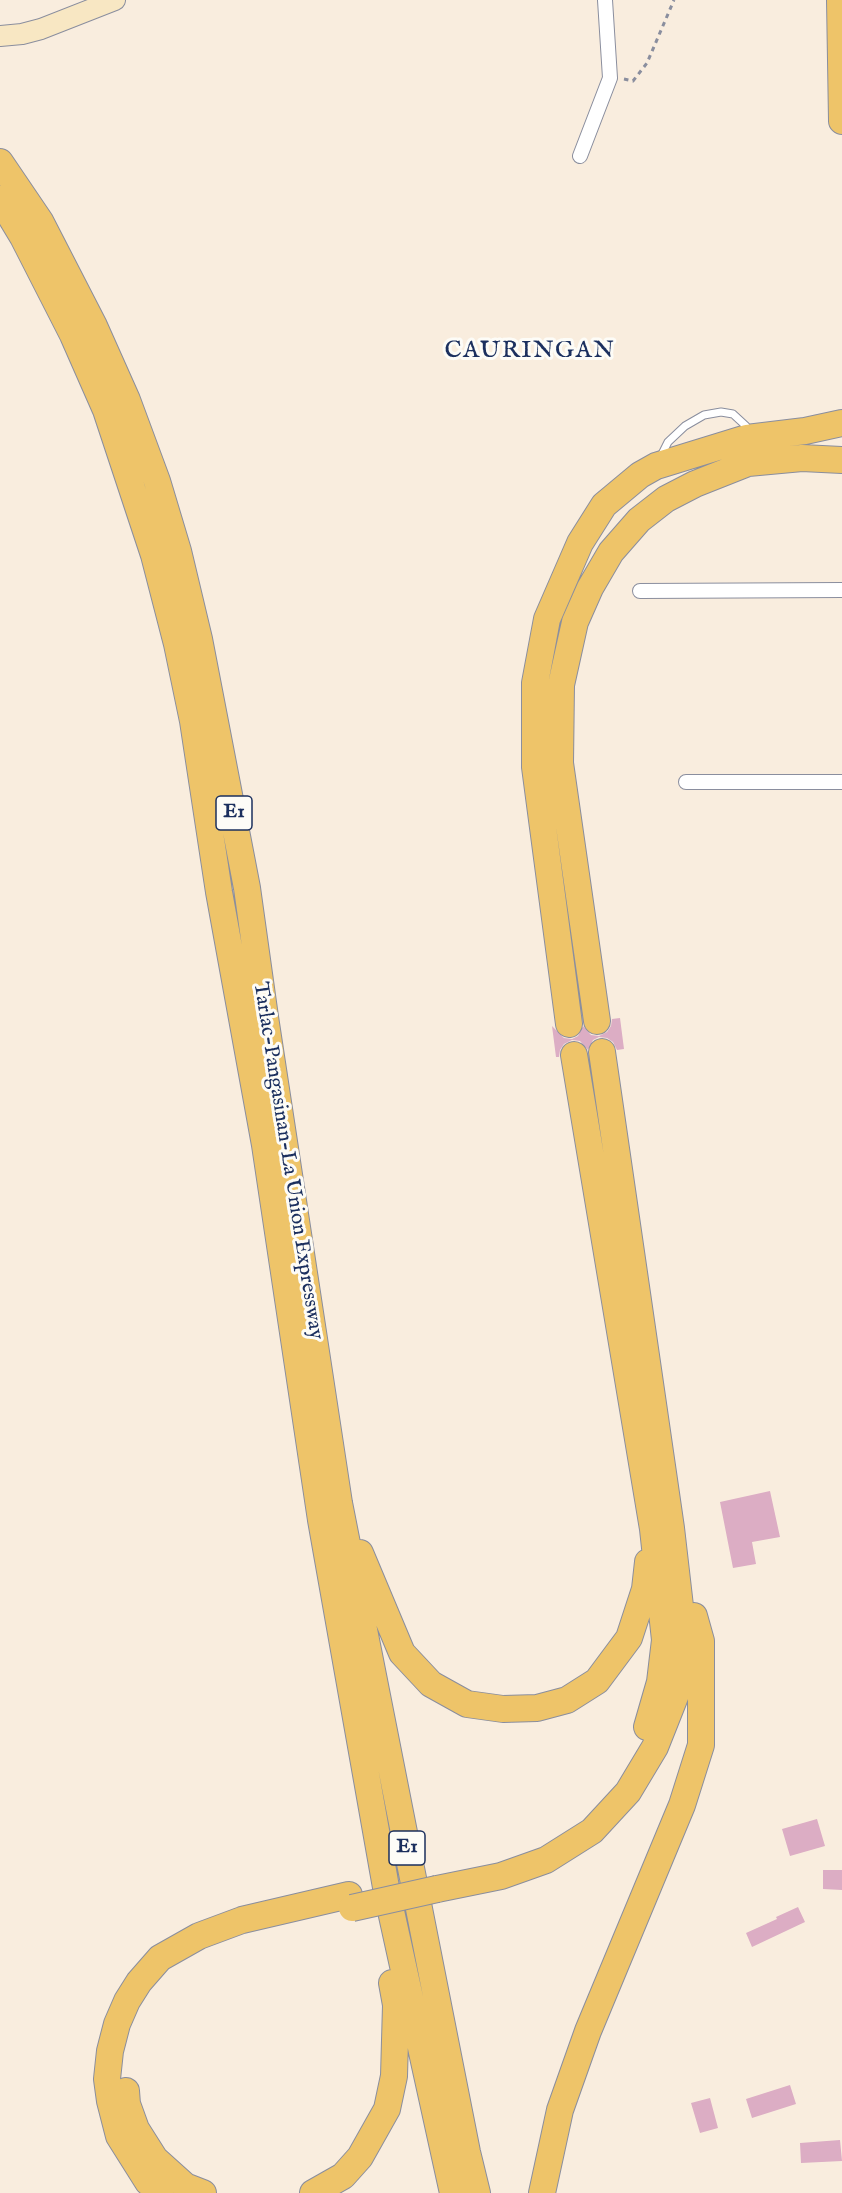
<!DOCTYPE html>
<style>
body{margin:0}
canvas{display:block;background:#f9edde}
</style>
<canvas width="842" height="2193"></canvas>
<script>
const ctx = document.querySelector('canvas').getContext('2d');
ctx.lineJoin = 'round';
function fill(path, color) {
  ctx.fillStyle = color;
  ctx.fill(path, 'evenodd');
}
function shape(rows) {
  const path = new Path2D();
  for (const r of rows) {
    path.moveTo(r[0], r[1]);
    for (let i = 2; i < r.length; i += 2) path.lineTo(r[i], r[i + 1]);
  }
  return path;
}
function trace(path, color, width, dash) {
  ctx.strokeStyle = color;
  ctx.lineWidth = width;
  ctx.lineCap = dash ? 'butt' : 'round';
  ctx.setLineDash(dash || []);
  ctx.stroke(path);
}
function write(font, color, halo, rows, align = 'center') {
  ctx.font = font + ' "IM FELL English",serif';
  ctx.lineWidth = 6;
  ctx.setLineDash([]);
  ctx.textBaseline = 'middle';
  ctx.strokeStyle = halo;
  ctx.fillStyle = color;
  for (const [text, x, y, turn = 0] of rows) {
    ctx.save();
    ctx.translate(x, y);
    ctx.rotate((+turn || 0) * Math.PI / 180);
    ctx.textAlign = isNaN(turn) ? turn : align;
    if (halo) ctx.strokeText(text, 0, 0);
    ctx.fillText(text, 0, 0);
    ctx.restore();
  }
}
const building = shape([
 [620,1018,624,1049,617,1050,613,1042,607,1038,599,1037,593,1040,588,1050,580,1041,572,1040,564,1044,560,1050,559,1057,556,1057,552,1026,564,1038,572,1039,578,1036,583,1026,591,1035,599,1036,607,1032,611,1026,612,1019],
 [770,1491,780,1537,752,1542,756,1564,733,1568,720,1502],
 [817,1819,825,1846,790,1856,782,1829],
 [823,1870,842,1870,842,1890,823,1889],
 [798,1907,805,1922,752,1947,746,1933,777,1919,776,1917],
 [790,2085,796,2104,752,2118,746,2099],
 [710,2098,718,2128,700,2133,691,2103],
 [840,2140,842,2161,801,2163,800,2143]
]);
const path = shape([
 [624,79,633,81,647,63,674,0]
]);
const lane = shape([
 [660,458,668,442,685,426,704,415,721,412,733,414,746,426,746,434]
]);
const street = shape([
 [580,156,610,78,605,0],
 [640,591,842,590],
 [686,782,842,782]
]);
const secondary = shape([
 [0,36,22,34,41,29,115,0]
]);
const highway = shape([
 [840,0,842,121],
 [0,162,40,221,94,326,127,400,157,481,178,551,199,639,247,888,265,1017,339,1503,467,2152,477,2193],
 [0,199,23,237,73,335,106,410,154,555,177,644,193,721,219,892,265,1145,321,1520,387,1893,453,2193],
 [597,1021,560,763,561,685,575,622,590,588,611,552,639,520,666,499,695,484,748,463,802,458,842,460],
 [569,1024,535,767,535,683,547,619,580,543,604,505,640,475,656,466,747,438,805,431,842,423],
 [574,1055,653,1529,665,1640,660,1682,647,1727],
 [360,1553,402,1653,431,1684,467,1704,503,1709,537,1708,567,1700,597,1681,629,1638,645,1589,648,1562],
 [437,1889,501,1876,546,1860,592,1831,628,1792,655,1747,678,1689,684,1641,671,1528,602,1052],
 [126,2091,127,2104,136,2129,155,2159,185,2186,203,2193],
 [160,2193,148,2182,119,2136,110,2101,107,2079,110,2051,117,2024,127,2001,139,1982,160,1958,199,1936,242,1920,349,1895],
 [313,2193,343,2176,360,2157,387,2109,394,2076,396,2005,392,1983],
 [542,2193,560,2110,588,2031,682,1805,701,1745,701,1641,694,1616]
]);
const highwayBridge = shape([
 [352,1908,437,1889]
]);
const shields = [
 [234,813,36],
 [407,1848,36]
];
const shieldNames = [
 ["E1",234,813],
 ["E1",407,1848]
];
const streetNames = [
 ["Tarlac-Pangasinan-La Union Expressway",287,1161,81]
];
const quarterNames = [
 ["CAURINGAN",530,352]
];
fill(building, '#dcadc4');
trace(lane, '#8a8e9e', 9);
trace(street, '#8a8e9e', 16);
trace(secondary, '#8a8e9e', 22);
trace(highway, '#8a8e9e', 28);
trace(path, '#8a8e9e', 3, [4.5, 4.5]);
trace(lane, '#fff', 7);
trace(street, '#fff', 14);
trace(secondary, '#f8e7c3', 20);
trace(highway, '#eec469', 26);
trace(highwayBridge, '#8a8e9e', 28, []);
trace(highwayBridge, '#eec469', 26);
for (const [x, y, w] of shields) {
  const box = new Path2D();
  box.roundRect(x - w / 2, y - 17, w, 34, 4.5);
  ctx.fillStyle = '#fdfcf7';
  ctx.fill(box);
  trace(box, '#1b2f5e', 1.5);
}
write('bold 20px', '#1b2f5e', null, shieldNames);
write('21px', '#1b2f5e', '#fdfcf7', streetNames);
ctx.letterSpacing = '1.5px';
write('24px', '#1b2f5e', '#fdfcf7', quarterNames);
ctx.letterSpacing = '0px';
</script>
